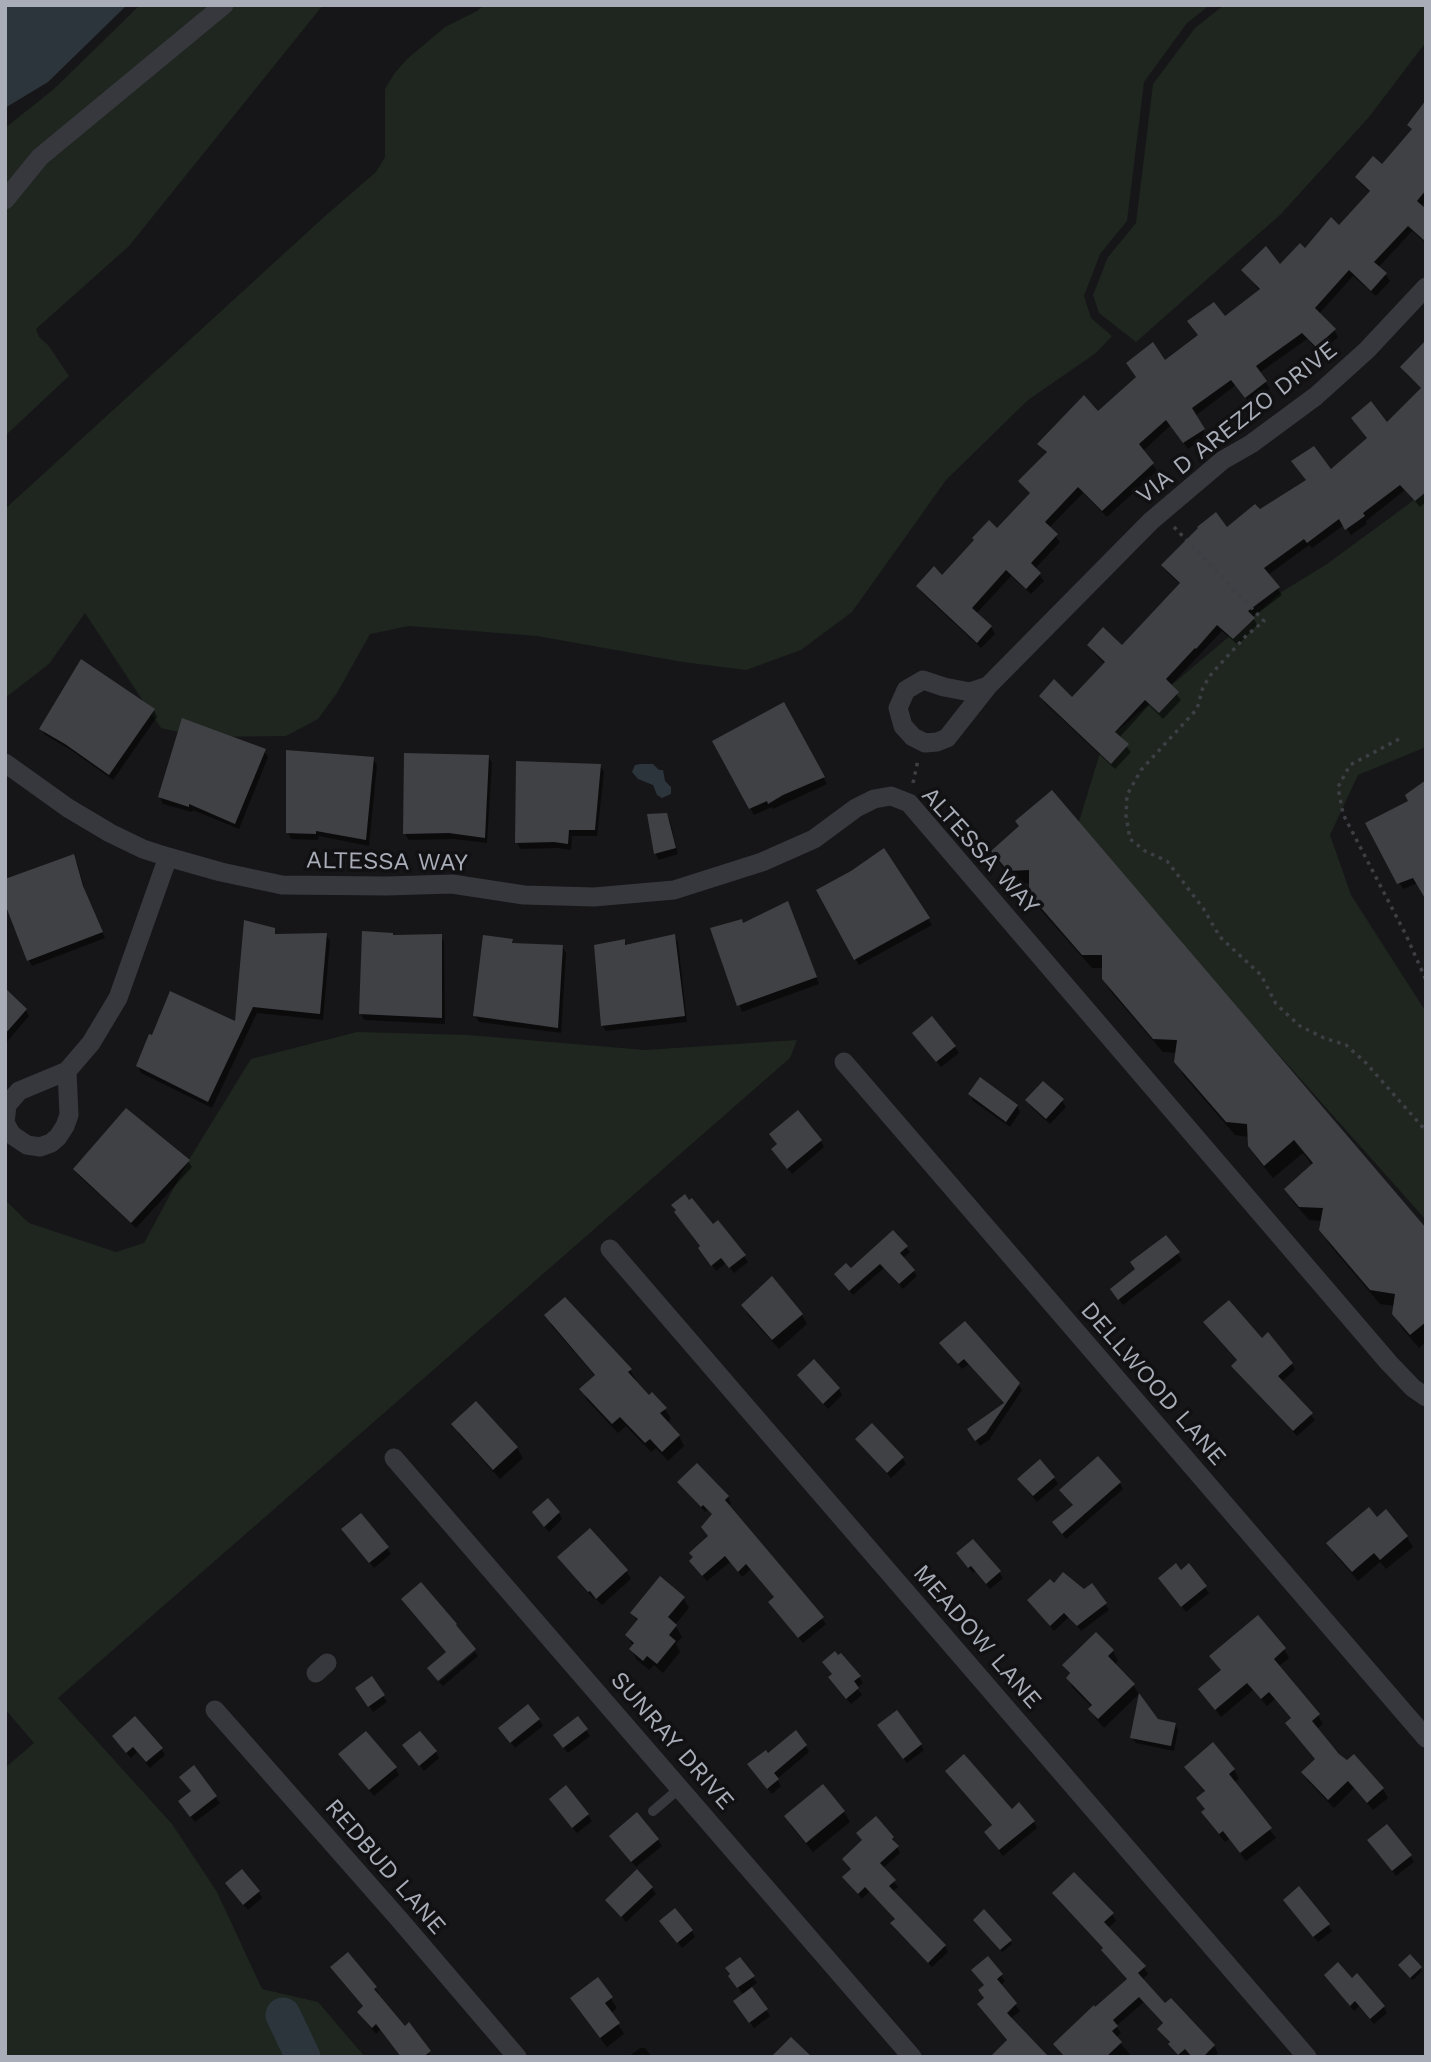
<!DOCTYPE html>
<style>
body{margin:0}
#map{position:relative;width:1431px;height:2062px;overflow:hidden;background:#161618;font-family:"Work Sans",sans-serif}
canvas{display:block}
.frame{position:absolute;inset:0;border:7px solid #a8adb8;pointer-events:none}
</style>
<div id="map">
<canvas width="1431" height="2062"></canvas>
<div class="frame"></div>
</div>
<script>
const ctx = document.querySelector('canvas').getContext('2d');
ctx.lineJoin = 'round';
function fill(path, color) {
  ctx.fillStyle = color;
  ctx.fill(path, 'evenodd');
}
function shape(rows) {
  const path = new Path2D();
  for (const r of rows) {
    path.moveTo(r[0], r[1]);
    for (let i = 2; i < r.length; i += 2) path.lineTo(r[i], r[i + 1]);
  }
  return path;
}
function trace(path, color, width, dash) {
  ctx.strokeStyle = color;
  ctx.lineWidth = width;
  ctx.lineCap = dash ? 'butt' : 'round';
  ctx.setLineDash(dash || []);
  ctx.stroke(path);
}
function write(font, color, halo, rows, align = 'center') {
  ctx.font = font + ' "Work Sans",sans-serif';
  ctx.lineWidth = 7;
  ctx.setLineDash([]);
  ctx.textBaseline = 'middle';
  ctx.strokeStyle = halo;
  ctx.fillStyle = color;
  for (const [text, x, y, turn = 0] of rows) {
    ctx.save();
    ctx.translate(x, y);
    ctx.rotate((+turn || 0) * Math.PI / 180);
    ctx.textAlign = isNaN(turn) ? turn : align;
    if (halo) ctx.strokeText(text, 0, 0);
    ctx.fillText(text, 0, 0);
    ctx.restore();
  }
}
const green = shape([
 [140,5,323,5,129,246,36,329,39,337,48,345,69,376,5,436,5,128,54,89],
 [484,5,1210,5,1187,23,1144,82,1127,221,1100,254,1084,296,1091,318,1112,336,1096,353,1028,400,946,480,852,612,801,650,746,670,683,662,537,636,409,626,370,634,337,693,318,719,286,736,200,737,161,728,85,613,49,664,5,698,5,509,324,217,376,172,385,157,385,89,394,74,407,59,445,27,477,11],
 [1224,5,1426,5,1426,42,1369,117,1281,214,1136,342,1099,313,1093,295,1108,257,1136,223,1153,84,1195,28],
 [1426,488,1426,747,1358,775,1330,835,1351,895,1426,1012,1426,1220,1077,828,1103,743,1283,591,1327,564,1410,503],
 [357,1032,468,1035,645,1050,797,1040,790,1058,58,1698,172,1824,217,1892,262,1989,318,2002,365,2057,5,2057,5,1768,34,1743,5,1709,5,1200,29,1223,116,1252,144,1243,190,1158,251,1059]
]);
const water = shape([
 [5,5,127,5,48,82,5,108],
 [640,764,653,764,659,770,663,770,665,781,671,787,671,794,662,798,657,795,653,785,638,779,632,772,635,765]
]);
const shadow = shape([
 [1426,103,1426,201,1421,207,1426,211,1426,243,1412,231,1378,268,1386,275,1390,281,1376,296,1353,276,1319,314,1334,330,1338,337,1320,353,1307,339,1259,373,1270,389,1250,404,1236,385,1195,416,1207,436,1188,449,1171,425,1143,451,1157,471,1107,517,1083,493,1049,528,1060,542,1035,569,1044,581,1031,594,1011,576,976,614,991,627,995,634,981,648,922,593,918,586,943,577,997,530,1031,495,1020,481,1047,454,1040,444,1098,413,1260,291,1244,271,1280,267,1339,227,1371,193,1361,184,1357,178,1383,167,1413,131,1409,125],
 [1426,357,1426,502,1420,507,1405,490,1366,521,1367,524,1351,535,1344,525,1312,548,1309,545,1268,575,1282,595,1253,617,1257,625,1238,645,1222,631,1170,686,1181,700,1163,719,1149,705,1119,738,1131,752,1115,769,1045,703,1041,696,1072,699,1105,664,1093,652,1089,645,1122,648,1181,585,1167,572,1163,565,1330,471,1387,424,1422,389,1406,374,1402,367],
 [783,704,827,784,773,809,772,807,754,815,714,742],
 [154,710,157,717,113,780,71,750,45,735,41,729],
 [264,751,268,757,239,829,193,810,192,812,163,804,160,797],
 [488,756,492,763,487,843,454,839,409,840,405,834],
 [373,759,377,765,369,846,319,836,318,840,291,839,288,832],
 [600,766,604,772,597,836,572,836,571,850,558,848,520,849,517,842],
 [1410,802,1418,883,1403,889,1368,824],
 [666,814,670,821,678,854,659,860,655,853],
 [1021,827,1426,1229,1426,1342,1419,1348,1402,1328,1394,1314,1395,1306,1380,1304,1329,1244,1321,1230,1322,1221,1309,1220,1294,1203,1286,1189,1313,1166,1303,1153,1273,1178,1258,1160,1249,1146,1249,1137,1235,1135,1184,1076,1176,1062,1177,1053,1163,1052,1112,993,1103,979,1104,968,1092,968,1039,908,1030,893,1030,883,1018,884,1001,865,993,851],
 [884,850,932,925,859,965,818,891,852,873],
 [73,856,77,863,86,894,105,938,32,966,29,960],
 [791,909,819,984,742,1012,713,929,743,925],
 [274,930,277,936,326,935,330,941,323,1020,257,1013,212,1108,141,1073,138,1066,236,1023],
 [441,936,444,942,445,1024,364,1020,361,1014],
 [674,936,678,942,687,1022,606,1031,602,1025,624,941,627,946],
 [511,941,514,944,562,946,566,953,561,1033,479,1022,475,1016],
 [5,990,26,1010,29,1016,5,1044],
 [918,1040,955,1047,959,1053,941,1067],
 [970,1094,1017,1106,1020,1112,1010,1127,973,1101],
 [1027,1100,1062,1101,1066,1107,1050,1124,1031,1107],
 [821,1141,824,1147,792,1174,777,1155,778,1145],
 [188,1161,192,1167,136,1228,79,1176,75,1169],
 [677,1211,713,1226,744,1256,748,1262,734,1273,726,1263,716,1271],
 [1166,1237,1182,1260,1123,1305,1116,1295],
 [906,1247,910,1252,903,1258,917,1276,903,1289,884,1268,853,1295,839,1280,850,1271],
 [743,1306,802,1315,807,1324,779,1349,749,1316],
 [547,1316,630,1370,636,1380,634,1381,649,1397,665,1409,671,1419,667,1423,679,1436,684,1446,668,1461,656,1448,651,1452,626,1426,618,1433,587,1400,582,1390,596,1377,552,1326],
 [1209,1329,1262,1340,1292,1364,1295,1370,1281,1382,1315,1420,1297,1436,1237,1372,1238,1362],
 [941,1344,1018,1384,1022,1390,989,1440,980,1446,969,1429,1005,1405,969,1364,962,1369],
 [799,1376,839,1389,842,1395,828,1409],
 [453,1424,517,1448,523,1458,500,1479,459,1434],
 [857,1439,902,1458,906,1464,891,1478],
 [1054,1478,1058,1484,1037,1502,1023,1485],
 [679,1483,728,1497,731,1503,728,1507,826,1624,803,1643,774,1608,775,1598,751,1569,742,1577,730,1562,707,1581,695,1567,709,1537,703,1528,713,1515,708,1510,705,1512],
 [1120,1483,1123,1489,1066,1539,1054,1523,1074,1507,1062,1491],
 [559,1513,562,1519,549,1532,537,1519],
 [1377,1519,1407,1537,1413,1547,1386,1569,1380,1562,1358,1581,1334,1553,1329,1544],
 [347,1535,387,1548,391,1554,374,1568],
 [559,1557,626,1571,631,1579,602,1605,595,1598,594,1599,564,1565],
 [962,1560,999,1572,1003,1578,990,1589,975,1571,973,1573],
 [1189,1566,1209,1593,1186,1612,1163,1585],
 [1092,1586,1109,1610,1081,1631,1069,1617,1054,1631,1029,1601,1084,1592],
 [683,1598,689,1608,675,1625,682,1637,676,1644,680,1652,663,1673,654,1665,649,1670,637,1660,631,1649,633,1646,627,1635,638,1622,632,1613],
 [1096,1635,1113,1651,1118,1661,1114,1665,1133,1685,1139,1694,1104,1728,1096,1719,1090,1709,1092,1707,1073,1688,1068,1678,1070,1675,1064,1665],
 [1284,1649,1289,1658,1278,1667,1318,1715,1323,1724,1317,1729,1347,1762,1354,1756,1383,1789,1388,1798,1373,1810,1354,1788,1334,1808,1308,1781,1303,1773,1316,1760,1292,1732,1287,1724,1292,1720,1275,1699,1267,1706,1253,1690,1221,1717,1200,1689,1222,1671,1212,1657],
 [475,1652,478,1656,443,1686,439,1682],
 [859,1677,863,1683,857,1688,862,1695,851,1704,834,1684],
 [361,1695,383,1696,387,1702,373,1712],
 [539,1720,543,1726,515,1748,504,1734],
 [1157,1721,1175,1724,1178,1730,1174,1751,1136,1743,1132,1738],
 [586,1730,590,1736,568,1753,559,1742],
 [883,1731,921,1745,924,1750,907,1763],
 [118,1743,161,1749,165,1755,150,1768,137,1752,131,1758],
 [806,1746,809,1752,777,1779,781,1786,772,1794,753,1771,768,1755],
 [408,1752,436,1752,439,1758,424,1771],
 [344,1761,395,1768,399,1775,374,1796],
 [194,1768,220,1803,195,1822,184,1808,192,1792],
 [1189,1770,1234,1770,1239,1779,1234,1782,1276,1838,1246,1861,1229,1839,1225,1842,1208,1821,1203,1812,1206,1810,1205,1793],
 [950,1777,1034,1822,1037,1828,1003,1856,986,1833,993,1827],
 [554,1806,588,1815,592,1821,577,1833],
 [844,1812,850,1822,813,1852,792,1827,786,1817],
 [893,1838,900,1853,883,1868,898,1887,892,1892,945,1946,948,1952,932,1967,895,1929,892,1924,896,1920,870,1891,862,1899,844,1877,852,1870,844,1859],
 [658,1840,662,1846,636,1867,615,1843],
 [1373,1847,1410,1856,1414,1862,1396,1876],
 [652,1888,656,1894,626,1922,607,1900],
 [231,1890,259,1892,262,1898,248,1910],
 [1054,1894,1112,1914,1116,1921,1108,1928,1144,1968,1148,1974,1142,1980,1165,2005,1171,2000,1214,2046,1218,2053,1215,2057,1192,2057,1190,2055,1188,2057,1179,2057,1160,2029,1164,2025,1144,2002,1116,2026,1121,2033,1116,2038,1132,2057,1065,2057,1055,2044,1128,1980,1107,1957,1104,1949,1058,1900],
 [1288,1906,1328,1925,1332,1931,1318,1942],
 [984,1911,1012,1944,1002,1952,976,1923],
 [661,1922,692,1931,695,1937,682,1948],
 [1410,1956,1422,1971,1413,1980,1402,1968],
 [988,1958,1005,1981,1000,1986,1020,2011,1010,2019,1008,2042,979,2005,986,1999],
 [336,1973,375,1988,379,1994,377,1996,432,2057,402,2057,381,2029,376,2034,363,2018,365,2007],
 [753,1977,757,1983,750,1988,770,2016,754,2028,739,2008,744,1996,734,1982],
 [598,1979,617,2008,611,2013,624,2034,607,2047,578,2009],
 [1351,1980,1384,2007,1387,2013,1374,2024,1359,2006,1354,2011,1330,1982],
 [640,2048,645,2048,652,2057,628,2057]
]);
const river = shape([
 [283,2015,303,2057]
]);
const building = shape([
 [1426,100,1426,190,1417,201,1426,209,1426,242,1408,226,1374,262,1387,273,1371,291,1349,270,1315,308,1336,329,1316,347,1302,333,1256,366,1267,381,1245,398,1231,380,1192,408,1205,429,1183,443,1166,420,1139,444,1154,463,1102,511,1078,487,1045,522,1058,534,1031,563,1041,573,1026,589,1006,570,972,608,992,626,977,643,916,586,934,566,942,575,974,540,972,538,989,520,997,528,1030,493,1018,481,1047,452,1037,444,1084,395,1098,411,1136,377,1126,363,1153,342,1165,360,1198,335,1187,321,1214,302,1225,316,1260,289,1241,270,1266,246,1280,264,1300,243,1305,248,1331,217,1339,225,1370,191,1355,177,1373,156,1382,164,1412,129,1407,125],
 [1426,340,1426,492,1415,501,1400,485,1363,513,1365,516,1345,530,1339,519,1307,543,1304,539,1264,568,1280,587,1248,611,1255,618,1233,639,1217,625,1196,649,1195,648,1166,679,1179,692,1159,713,1145,700,1115,732,1129,744,1111,764,1039,696,1054,679,1072,697,1105,662,1087,645,1103,627,1122,645,1180,583,1161,565,1198,528,1197,527,1216,512,1227,527,1255,504,1260,509,1306,480,1291,461,1314,446,1331,469,1367,438,1351,418,1371,401,1387,422,1421,388,1400,367],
 [81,659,155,709,109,775,65,744,39,729],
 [784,702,825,777,783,795,768,804,767,801,749,809,712,741],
 [182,718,266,749,235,824,189,804,189,807,158,797],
 [286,750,374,757,366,840,316,831,316,834,286,833],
 [404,753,489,755,485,838,449,833,403,834],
 [516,761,601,764,595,830,569,830,568,844,554,842,515,843],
 [1426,780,1426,900,1413,878,1397,884,1365,823,1408,801,1405,795],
 [1052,790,1426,1228,1426,1322,1410,1335,1392,1314,1395,1294,1370,1290,1319,1230,1323,1208,1299,1207,1284,1189,1313,1163,1294,1140,1264,1166,1248,1146,1247,1124,1226,1122,1174,1062,1177,1040,1153,1039,1102,979,1102,955,1082,955,1029,894,1029,870,1008,871,991,851,1019,826,1015,821],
 [667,813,676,848,654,854,647,814],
 [884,848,930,918,854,960,816,890,851,871],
 [74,854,83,886,103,932,27,961,5,904,5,879],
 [788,901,817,977,737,1006,710,928,742,919,743,923],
 [244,920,275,928,275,934,327,933,320,1014,253,1007,208,1102,136,1066,149,1034,152,1035,170,991,235,1021],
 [362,931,393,933,393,935,442,934,442,1018,359,1014],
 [675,934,685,1016,601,1026,594,945,625,939,625,945],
 [483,935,513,939,512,943,563,945,558,1028,473,1016],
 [5,988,27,1009,5,1034],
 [932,1016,956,1046,936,1062,912,1033],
 [980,1077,1018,1105,1006,1122,968,1094],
 [1043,1081,1064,1099,1046,1119,1025,1100],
 [126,1108,190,1160,131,1223,73,1169],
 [798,1110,822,1140,787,1169,771,1149,777,1144,769,1134],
 [685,1194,689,1200,692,1198,713,1224,718,1220,746,1255,729,1268,721,1258,711,1266,698,1248,700,1246,674,1212,676,1210,671,1205],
 [893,1230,908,1246,900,1253,915,1270,899,1284,880,1264,849,1291,834,1274,846,1263,851,1268],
 [1166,1235,1180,1252,1118,1300,1110,1289,1135,1269,1130,1262],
 [772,1276,803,1314,772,1340,741,1305],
 [565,1297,632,1369,628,1372,649,1395,652,1392,667,1408,660,1413,680,1435,662,1452,650,1439,645,1443,620,1417,612,1424,579,1389,595,1375,544,1315],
 [1229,1300,1262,1338,1268,1332,1293,1363,1278,1376,1313,1413,1293,1431,1231,1366,1237,1360,1203,1322],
 [965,1321,1020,1383,986,1433,975,1441,967,1429,1004,1403,964,1359,958,1364,939,1343],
 [814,1359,840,1388,823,1404,797,1375],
 [476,1401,518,1447,493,1470,451,1424],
 [872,1423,904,1457,887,1473,855,1439],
 [1098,1456,1121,1482,1062,1534,1052,1522,1073,1505,1059,1490],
 [1040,1459,1055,1477,1033,1496,1017,1479],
 [697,1463,729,1496,725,1500,824,1617,798,1638,768,1602,774,1597,746,1564,738,1572,725,1556,702,1576,689,1561,693,1557,689,1553,708,1536,701,1527,712,1514,703,1505,701,1507,677,1482],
 [548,1498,560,1512,544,1527,532,1512],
 [1369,1507,1377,1517,1386,1509,1408,1536,1380,1560,1374,1553,1352,1572,1326,1543],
 [361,1513,389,1547,369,1563,341,1529],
 [590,1528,628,1570,596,1599,590,1591,588,1592,557,1557],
 [973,1539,1001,1571,986,1584,971,1566,968,1568,956,1553],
 [1176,1563,1181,1570,1189,1563,1207,1586,1181,1607,1158,1578],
 [1063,1572,1084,1589,1092,1583,1107,1603,1077,1626,1064,1613,1050,1626,1027,1600,1050,1579,1054,1583],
 [660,1576,685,1597,668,1617,677,1625,669,1635,676,1641,657,1664,647,1656,643,1661,629,1649,634,1643,625,1635,638,1619,630,1613],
 [421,1582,457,1624,456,1625,476,1649,438,1681,427,1668,446,1652,401,1599],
 [1258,1615,1286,1648,1274,1659,1320,1714,1312,1721,1339,1754,1347,1760,1354,1754,1384,1788,1367,1803,1348,1781,1328,1800,1301,1772,1315,1759,1285,1723,1291,1718,1269,1692,1261,1699,1247,1683,1215,1710,1198,1689,1221,1670,1209,1656],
 [1096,1632,1114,1650,1108,1656,1135,1684,1098,1719,1088,1709,1092,1705,1066,1678,1070,1673,1062,1665],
 [835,1651,838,1655,841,1653,861,1676,854,1681,859,1688,846,1699,828,1677,832,1674,822,1662],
 [372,1676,385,1695,368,1707,355,1688],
 [1139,1693,1158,1719,1176,1723,1171,1746,1130,1738],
 [528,1704,540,1719,510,1743,498,1728],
 [897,1710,922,1744,903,1759,877,1725],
 [135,1716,163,1748,146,1762,133,1747,126,1753,112,1736],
 [578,1716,588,1729,563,1748,553,1735],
 [796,1730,807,1745,774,1773,779,1779,767,1789,747,1764,766,1750,768,1753],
 [366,1731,397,1767,369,1790,338,1754],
 [420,1731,437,1751,419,1766,402,1745],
 [1213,1742,1235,1769,1229,1774,1272,1828,1240,1853,1223,1831,1219,1834,1201,1812,1205,1809,1196,1798,1205,1791,1184,1767],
 [964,1754,1012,1809,1019,1802,1035,1821,999,1850,984,1832,992,1825,945,1771],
 [194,1765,217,1796,190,1817,178,1801,191,1791,179,1777],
 [823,1784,845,1811,806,1843,784,1816],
 [566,1785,589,1814,572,1828,549,1799],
 [637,1812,659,1839,631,1862,609,1836],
 [876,1816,894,1837,892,1839,899,1846,880,1863,896,1880,889,1886,946,1945,928,1963,890,1923,895,1919,865,1887,858,1894,842,1877,851,1869,842,1859,862,1840,856,1833],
 [1387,1824,1412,1855,1392,1871,1367,1840],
 [242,1869,260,1891,243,1905,225,1883],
 [637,1869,653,1887,621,1917,605,1900],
 [1074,1872,1114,1913,1104,1922,1146,1966,1138,1973,1165,2003,1171,1998,1215,2045,1203,2057,1192,2057,1185,2049,1178,2055,1168,2044,1170,2042,1157,2029,1163,2023,1139,1997,1113,2020,1118,2026,1112,2031,1122,2042,1106,2057,1065,2057,1053,2044,1094,2005,1095,2007,1127,1979,1101,1950,1103,1948,1052,1893],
 [1299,1886,1330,1924,1313,1937,1283,1900],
 [675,1908,693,1930,677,1943,659,1921],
 [984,1909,1012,1940,1000,1950,973,1920],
 [348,1952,377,1987,374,1989,405,2026,409,2022,431,2051,423,2057,401,2057,376,2024,372,2028,357,2012,363,2006,330,1967],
 [1410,1954,1422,1967,1410,1978,1398,1965],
 [988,1956,1003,1974,997,1979,1017,2003,1007,2013,1049,2057,990,2057,1007,2040,977,2004,984,1998,978,1990,984,1985,971,1970],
 [740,1957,755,1976,737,1988,728,1976,730,1974,725,1968],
 [1338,1962,1352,1978,1357,1973,1385,2006,1370,2019,1355,2001,1350,2006,1324,1975],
 [598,1977,613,1997,605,2003,620,2023,600,2038,570,1998],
 [752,1987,768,2009,749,2023,733,2001],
 [791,2037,812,2057,771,2057]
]);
const path = shape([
 [1174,527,1264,621,1246,636,1212,673,1203,687,1197,709,1141,770,1127,795,1126,816,1130,839,1145,851,1167,861,1203,908,1220,937,1261,975,1276,1004,1300,1026,1324,1038,1346,1045,1366,1063,1426,1131],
 [1399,739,1350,765,1338,787,1343,814,1406,935,1426,980],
 [913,783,918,760]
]);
const lane = shape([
 [653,1811,680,1788]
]);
const street = shape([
 [5,200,40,157,224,5],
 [988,686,970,692,944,687,923,680,906,690,898,708,903,726,913,737,925,743,937,742,947,738,988,686,1151,521,1223,460,1251,444,1316,396,1367,350,1426,287],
 [5,763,68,808,110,833,143,849,168,857,221,872,282,885,387,886,452,884,524,895,594,897,674,890,762,862,814,839,856,808,874,799,891,796,909,803,1389,1363,1413,1388,1426,1397],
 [844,1062,1426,1738],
 [5,1123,7,1105,19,1091,67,1071,91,1043,118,998,168,857],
 [5,1123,12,1135,27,1145,40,1147,51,1143,58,1137,65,1126,69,1115,67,1071],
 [610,1249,1307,2057],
 [394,1458,912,2057],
 [316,1673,327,1663],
 [215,1710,399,1919,517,2057]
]);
const streetNames = [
 ["VIA D AREZZO DRIVE",1237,423,-38],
 ["ALTESSA WAY",980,851,48],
 ["ALTESSA WAY",387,862,1],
 ["DELLWOOD LANE",1153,1384,49],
 ["MEADOW LANE",977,1637,49],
 ["SUNRAY DRIVE",672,1741,49],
 ["REDBUD LANE",385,1867,49]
];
fill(green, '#1e261f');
fill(water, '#2c353c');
fill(shadow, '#0007');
trace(river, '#2c353c', 35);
fill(building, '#404145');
trace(path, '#3d3f44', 3.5, [3.5, 5]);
trace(lane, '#37383d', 10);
trace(street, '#37383d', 19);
write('24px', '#a8adb8', '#111113', streetNames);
</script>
